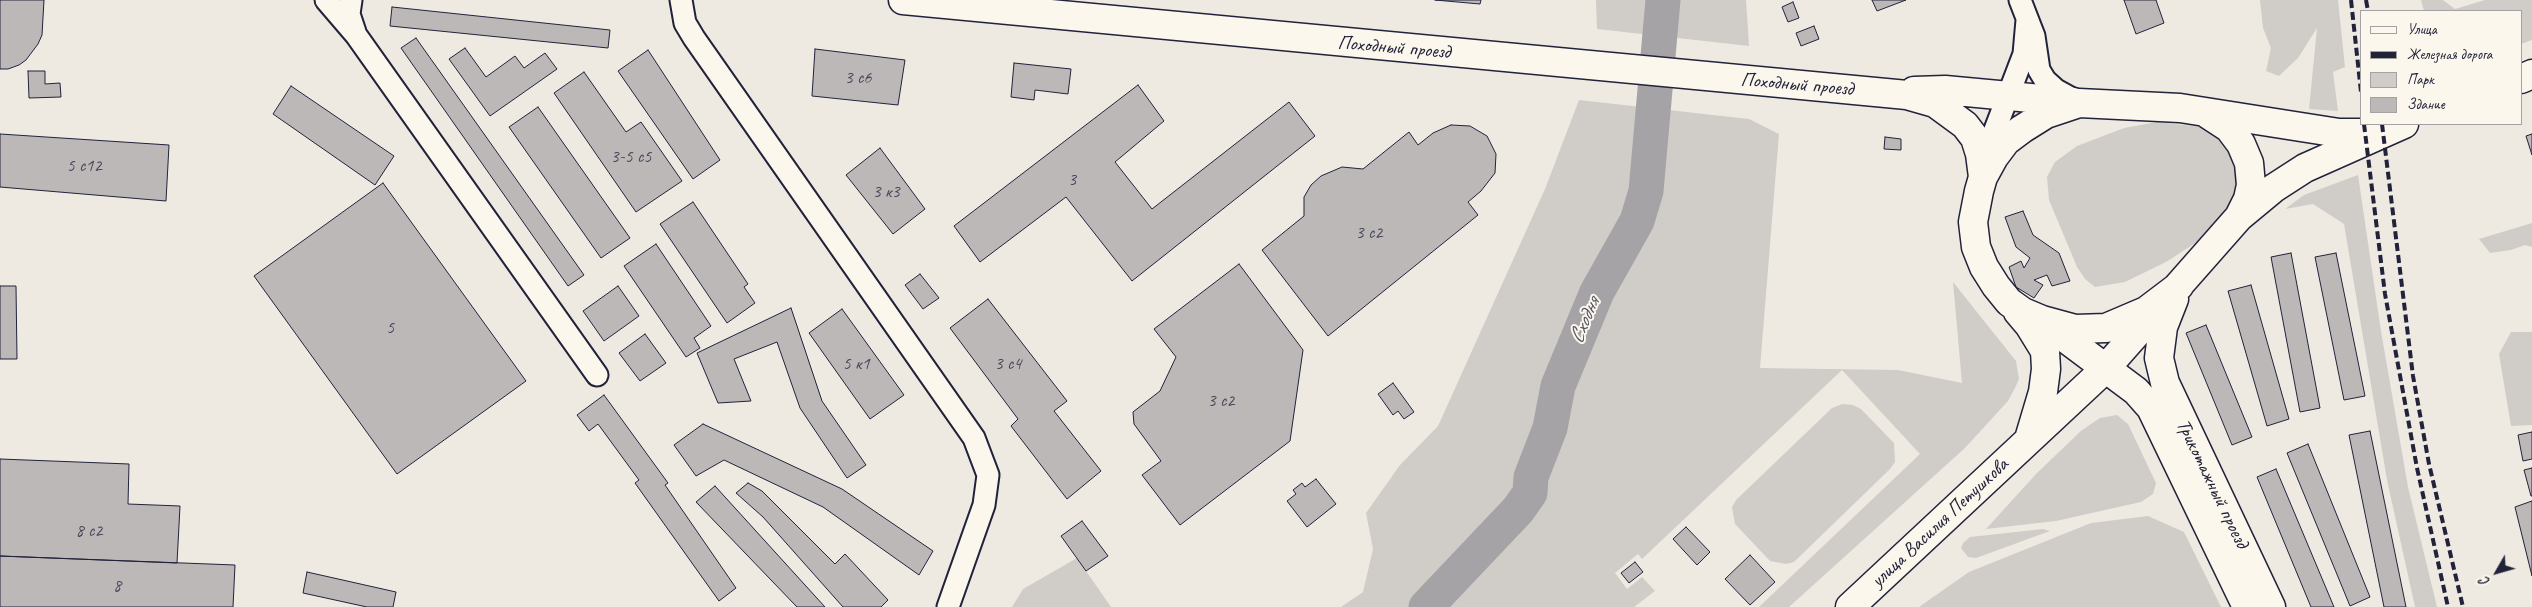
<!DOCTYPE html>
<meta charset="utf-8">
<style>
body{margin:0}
#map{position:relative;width:2532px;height:607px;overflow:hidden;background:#eeeae2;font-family:Caveat,sans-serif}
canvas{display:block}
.legend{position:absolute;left:2360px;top:10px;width:162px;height:115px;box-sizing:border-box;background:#fbf7ec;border:1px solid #a4a2a5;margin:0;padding:6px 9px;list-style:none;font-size:15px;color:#22223b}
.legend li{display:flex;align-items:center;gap:10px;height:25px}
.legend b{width:25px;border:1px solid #a4a2a5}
.north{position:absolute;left:2472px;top:547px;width:50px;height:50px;-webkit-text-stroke:4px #fbf7ec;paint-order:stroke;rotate:232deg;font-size:14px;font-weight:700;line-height:20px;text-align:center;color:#22223b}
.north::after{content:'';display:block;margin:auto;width:18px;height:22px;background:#22223b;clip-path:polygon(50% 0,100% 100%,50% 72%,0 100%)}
</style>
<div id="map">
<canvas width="2532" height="607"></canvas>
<ul class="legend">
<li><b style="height:6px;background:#fbf7ec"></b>Улица</li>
<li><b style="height:6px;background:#22223b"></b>Железная дорога</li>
<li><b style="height:14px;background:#d0cdc9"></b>Парк</li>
<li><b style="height:14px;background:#bcb8b8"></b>Здание</li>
</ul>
<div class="north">С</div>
</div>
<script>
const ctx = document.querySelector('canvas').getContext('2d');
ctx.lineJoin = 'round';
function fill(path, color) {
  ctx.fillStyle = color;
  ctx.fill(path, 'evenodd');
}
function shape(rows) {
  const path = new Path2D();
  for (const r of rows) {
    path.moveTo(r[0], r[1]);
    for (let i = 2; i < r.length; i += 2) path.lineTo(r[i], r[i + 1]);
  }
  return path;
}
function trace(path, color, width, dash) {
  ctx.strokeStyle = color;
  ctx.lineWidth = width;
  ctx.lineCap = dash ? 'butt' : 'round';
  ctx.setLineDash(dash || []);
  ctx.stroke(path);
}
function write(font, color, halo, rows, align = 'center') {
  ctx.font = font + ' Caveat,sans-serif';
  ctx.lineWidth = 4;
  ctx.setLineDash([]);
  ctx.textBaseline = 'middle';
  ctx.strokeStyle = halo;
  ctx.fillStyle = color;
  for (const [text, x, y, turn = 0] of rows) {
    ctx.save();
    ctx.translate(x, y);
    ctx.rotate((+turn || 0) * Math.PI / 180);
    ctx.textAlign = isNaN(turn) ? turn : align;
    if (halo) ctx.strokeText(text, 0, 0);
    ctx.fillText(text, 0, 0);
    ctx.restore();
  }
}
const green = shape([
 [1596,0,1746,0,1749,46,1597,29],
 [2260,0,2338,0,2345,67,2333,72,2338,111,2309,109,2317,28,2298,58,2279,76,2266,71,2271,48,2263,28],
 [2421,0,2443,0,2455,9,2485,0,2532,0,2532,40,2521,44,2521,11,2424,11],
 [1579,100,1749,119,1779,134,1760,368,1898,370,1962,383,1953,282,2016,361,2019,379,2015,388,2008,401,1965,448,1789,607,1759,607,1920,454,1842,370,1642,559,1638,554,1615,573,1627,589,1642,577,1655,591,1634,607,1341,607,1363,592,1373,549,1366,513,1400,465,1438,426,1545,189],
 [2157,122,2202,127,2215,131,2229,153,2239,176,2240,188,2221,220,2197,242,2166,262,2125,282,2095,287,2085,279,2077,267,2049,200,2047,177,2055,162,2077,146,2124,128],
 [2358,175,2381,331,2408,487,2437,607,2415,607,2387,480,2344,224,2313,204,2285,209,2304,195],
 [2532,223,2532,247,2525,245,2511,250,2490,253,2479,239],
 [2511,332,2532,332,2532,425,2511,426,2499,354],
 [1842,404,1853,405,1861,409,1894,443,1895,462,1890,469,1794,562,1786,564,1770,561,1735,524,1732,507,1736,500,1832,408],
 [2117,415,2128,424,2156,483,2153,494,2141,502,2056,521,1986,529,2036,474,2082,430,2100,418],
 [2148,516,2184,532,2221,607,1919,607,1969,572,2091,523],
 [2043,529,2050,531,1976,558,1968,557,1961,548,1963,543,1970,537],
 [1077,558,1111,607,1012,607,1023,589]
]);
const river = shape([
 [1426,607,1518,510,1530,493,1531,477,1550,428,1558,386,1597,292,1637,221,1646,191,1663,0]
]);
const building = shape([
 [0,0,44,0,42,35,38,44,26,60,19,65,8,69,0,69,0,0],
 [1435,0,1481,0,1480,4,1435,0],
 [1872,0,1906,0,1877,11,1872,0],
 [2124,0,2156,0,2164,23,2136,34,2124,0],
 [1793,2,1799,18,1788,22,1782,7,1793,2],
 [392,7,610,30,608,48,390,26,392,7],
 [1814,26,1819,39,1801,46,1796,33,1814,26],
 [416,38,584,275,568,286,401,48,416,38],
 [465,48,486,77,515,56,524,68,545,53,557,69,490,116,449,59,465,48],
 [815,49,905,60,898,105,812,96,815,49],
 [648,50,720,160,693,179,618,71,648,50],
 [1014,63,1071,69,1068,94,1035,90,1034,100,1011,97,1014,63],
 [28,71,45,71,45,84,60,83,61,97,29,98,28,71],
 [584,72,626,132,641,122,682,181,636,212,554,93,584,72],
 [1138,85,1164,121,1115,162,1152,209,1289,102,1315,136,1132,281,1066,197,980,262,954,226,1138,85],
 [291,86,394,156,375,185,273,114,291,86],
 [538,107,630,238,601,258,509,127,538,107],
 [1451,125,1470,126,1487,136,1496,154,1495,173,1481,191,1468,202,1478,215,1328,336,1262,250,1304,216,1304,197,1311,185,1321,176,1342,167,1363,169,1409,132,1418,145,1433,133,1451,125],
 [0,134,169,145,166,201,0,187,0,134],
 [2532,134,2532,155,2526,136,2532,134],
 [1885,137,1901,139,1901,150,1884,149,1885,137],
 [880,148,925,209,893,234,846,175,880,148],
 [383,183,526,381,397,474,254,276,383,183],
 [693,202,748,284,744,287,755,303,727,323,660,224,693,202],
 [2023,211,2033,235,2059,253,2070,281,2052,286,2047,275,2034,280,2043,285,2034,298,2016,287,2009,267,2021,261,2024,268,2030,258,2016,247,2005,217,2023,211],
 [656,244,711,326,694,338,700,348,686,357,624,266,656,244],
 [2291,253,2320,408,2300,412,2271,257,2291,253],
 [2336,253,2365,396,2344,400,2315,257,2336,253],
 [1239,264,1303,350,1290,441,1180,525,1142,475,1161,461,1134,424,1133,412,1160,391,1176,357,1154,329,1239,264],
 [920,274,939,298,923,309,905,285,920,274],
 [2251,285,2289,419,2267,426,2228,291,2251,285],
 [0,286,16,286,17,359,0,359,0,286],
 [618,286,639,316,604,341,583,311,618,286],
 [988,299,1067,401,1054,411,1101,471,1067,499,1011,426,1018,419,950,328,988,299],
 [791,308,822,401,866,465,847,478,800,408,777,342,734,359,751,401,718,403,697,353,791,308],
 [842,309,904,395,870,419,809,333,842,309],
 [2206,325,2252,437,2232,445,2186,333,2206,325],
 [645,334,666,363,640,381,619,353,645,334],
 [1393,383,1414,412,1404,419,1398,411,1393,415,1378,394,1393,383],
 [604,395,668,483,665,485,736,588,719,601,635,483,639,480,598,424,589,431,577,415,604,395],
 [703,424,842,489,933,551,919,575,823,507,724,460,696,476,674,445,703,424],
 [2370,431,2406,607,2384,607,2349,435,2370,431],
 [2532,432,2532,459,2523,461,2518,435,2532,432],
 [2308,444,2370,597,2350,606,2287,453,2308,444],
 [0,459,129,464,128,504,180,506,177,563,0,556,0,459],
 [2532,468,2532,496,2531,496,2524,470,2532,468],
 [2276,469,2334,607,2311,607,2257,477,2276,469],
 [1316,479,1336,504,1307,527,1287,501,1296,494,1293,490,1302,483,1305,487,1316,479],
 [748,483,762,491,835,564,845,554,888,600,881,607,843,607,763,517,736,493,748,483],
 [715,486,825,607,797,607,696,502,715,486],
 [2532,501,2532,576,2515,507,2532,501],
 [1082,521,1108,556,1086,571,1061,536,1082,521],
 [1686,527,1710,552,1697,565,1673,539,1686,527],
 [1750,555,1775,582,1750,605,1725,579,1750,555],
 [0,556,235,565,233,607,0,607,0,556],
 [1635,562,1643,572,1629,583,1621,573,1635,562],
 [307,572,396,592,393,607,367,607,303,593,307,572]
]);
const minor = shape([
 [326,0,356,35,597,375],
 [351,0,349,14,355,32],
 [681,0,685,23,694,38,974,438,988,475,984,505,948,607],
 [2020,0,2034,36,2039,70,2045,80,2056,90,2076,101],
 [1986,163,1993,135,2024,54,2027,20]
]);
const secondary = shape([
 [903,0,1907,95,1935,103,1965,125,1975,138,1980,154,1983,177],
 [2521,79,2532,74],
 [1914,91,1945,90,2073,102],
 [2206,113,2229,128,2241,144,2249,163,2251,185,2248,199,2239,217],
 [2179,286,2146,311,2106,328,2075,329,2042,320,2023,312,2009,302,1996,286,1984,267,1976,247,1973,222,1979,191,1983,177,1994,157,2006,141,2022,129,2046,114,2079,103,2180,108,2339,133,2379,133],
 [2174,299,2163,327,2159,358,2165,383,2271,607],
 [2018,312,2029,325,2045,351,2046,369,2043,392,2029,439],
 [2049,326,2136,391,2151,408,2247,607],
 [1850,607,2105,369,2239,217,2274,188,2305,168,2404,124]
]);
const rail = shape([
 [2351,0,2361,92],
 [2366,0,2368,11],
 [2364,124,2385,294,2417,468,2448,607],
 [2382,124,2413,376,2429,464,2463,607]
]);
const numberNames = [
 ["3 с6",858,78],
 ["3-5 с5",631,157],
 ["5 с12",84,166],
 ["3",1072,180],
 ["3 к3",886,192],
 ["3 с2",1369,233],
 ["5",390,328],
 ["5 к1",856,364],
 ["3 с4",1008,364],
 ["3 с2",1221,401],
 ["8 с2",89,531],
 ["8",117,586]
];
const streetNames = [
 ["Походный проезд",1394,48,5],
 ["Походный проезд",1797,85,5],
 ["Трикотажный проезд",2212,484,64],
 ["улица Василия Петушкова",1940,523,-43]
];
const waterNames = [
 ["Сходня",1585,321,-67]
];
fill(green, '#d0cdc9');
trace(river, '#a6a3a7', 35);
fill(building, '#bcb8b8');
trace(building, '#22223b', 1);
trace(minor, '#22223b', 25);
trace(secondary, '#22223b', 31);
trace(minor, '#fbf7ec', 21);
trace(secondary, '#fbf7ec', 28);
trace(rail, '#22223b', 4, [8, 4]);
write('18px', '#48485a', null, numberNames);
write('20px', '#22223b', '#fbf7ec', streetNames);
write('italic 21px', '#575666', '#fbf7ec', waterNames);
</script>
